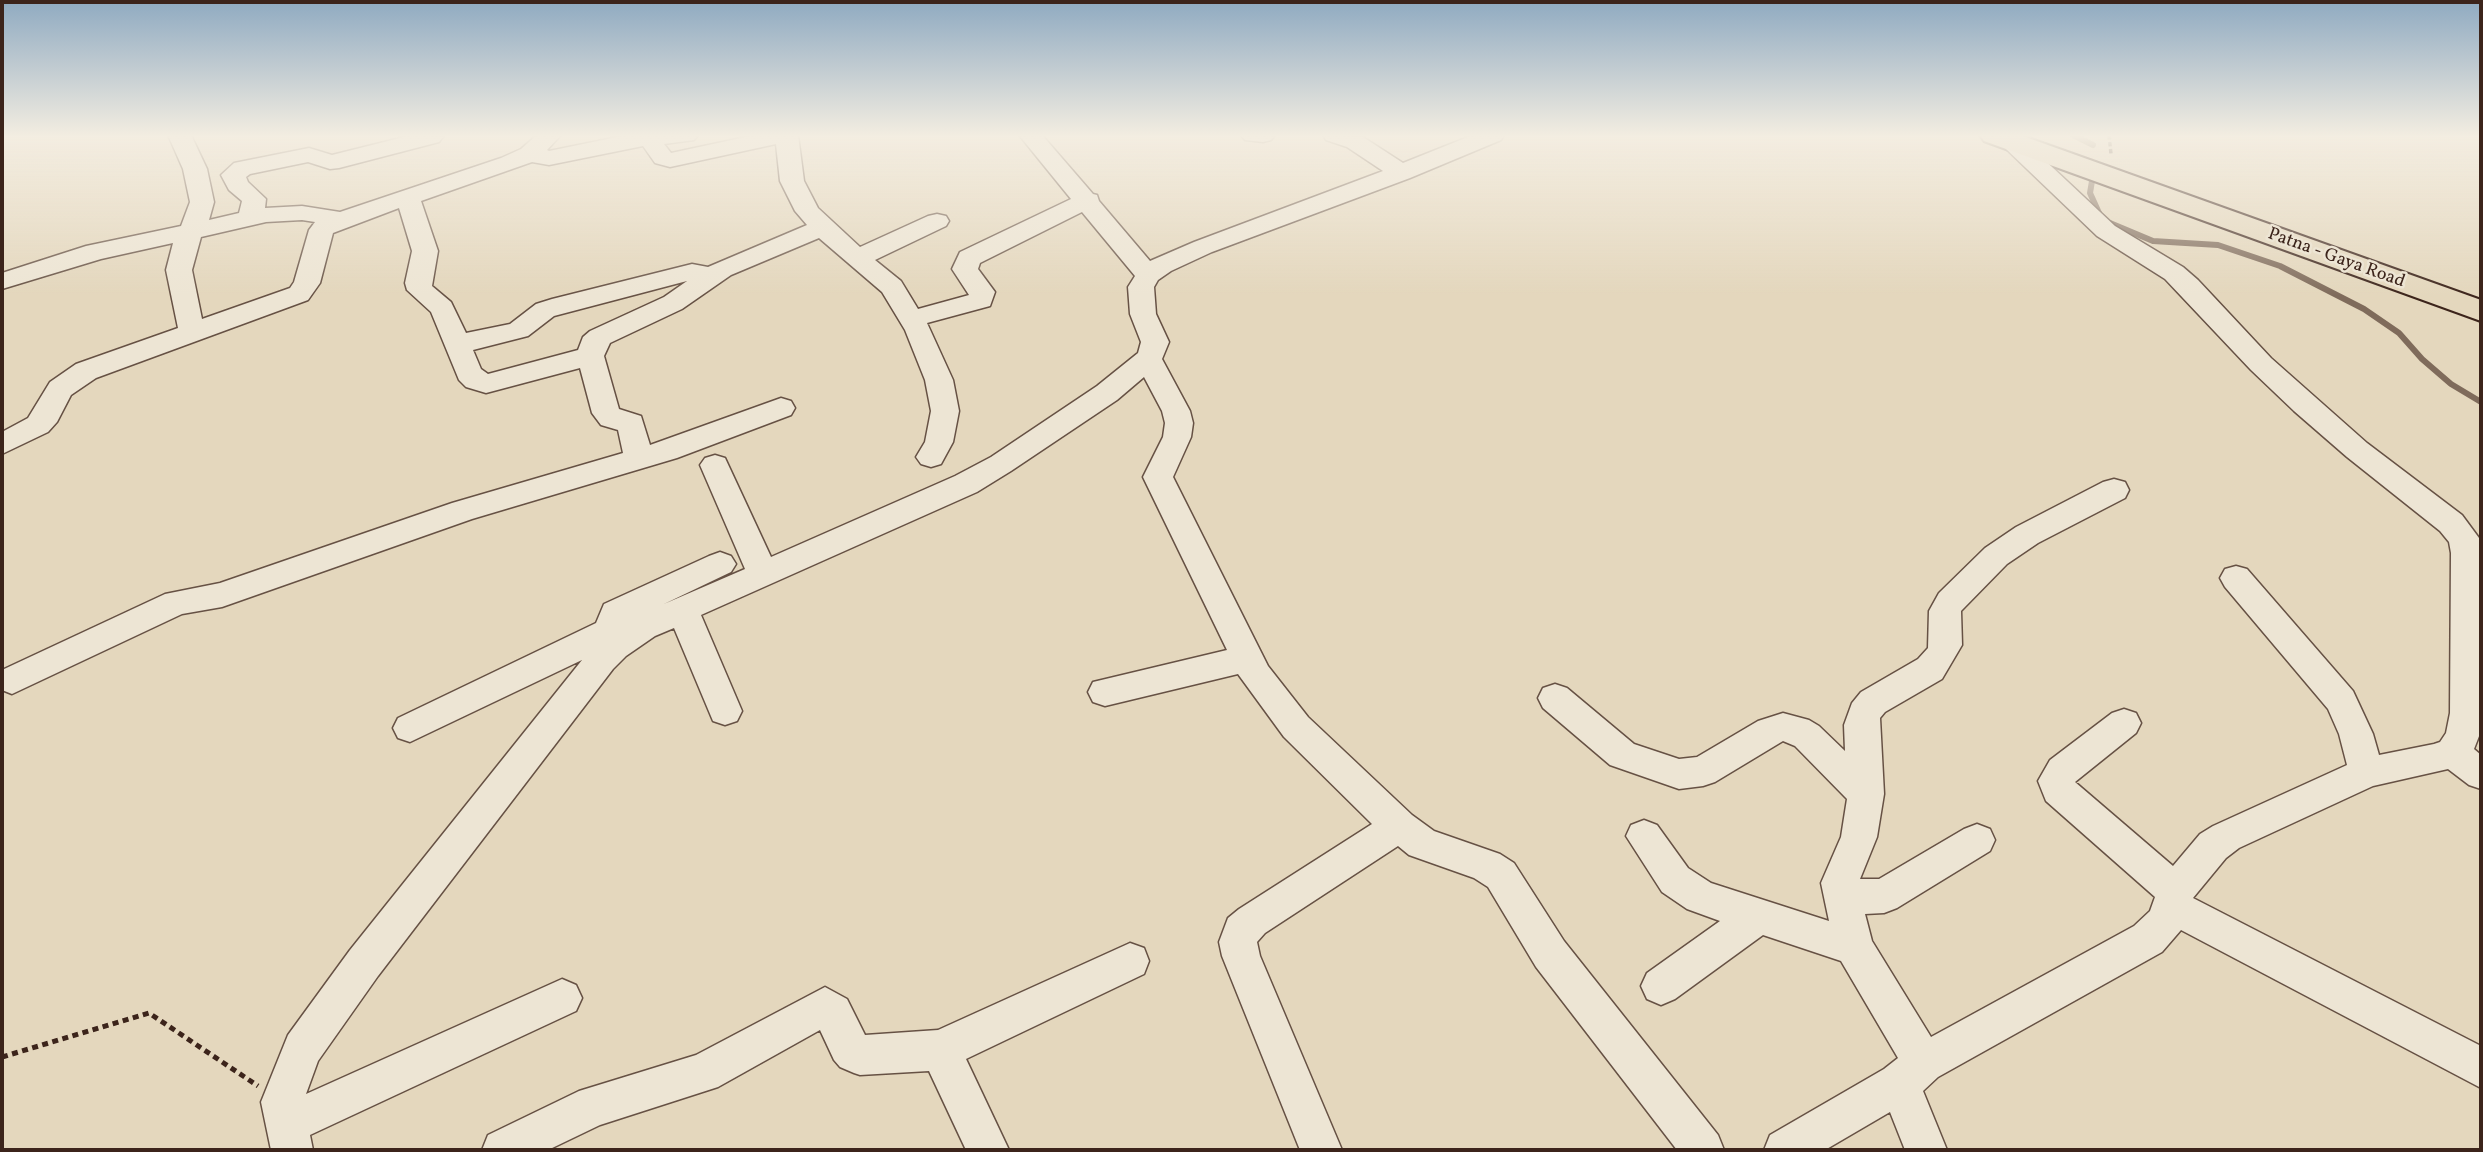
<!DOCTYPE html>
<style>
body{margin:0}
#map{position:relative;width:2483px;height:1152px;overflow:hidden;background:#e4d7bd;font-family:Vollkorn,serif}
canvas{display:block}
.frame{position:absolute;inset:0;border:4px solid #3c241b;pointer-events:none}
</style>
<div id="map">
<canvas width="2483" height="1152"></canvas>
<div class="frame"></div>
</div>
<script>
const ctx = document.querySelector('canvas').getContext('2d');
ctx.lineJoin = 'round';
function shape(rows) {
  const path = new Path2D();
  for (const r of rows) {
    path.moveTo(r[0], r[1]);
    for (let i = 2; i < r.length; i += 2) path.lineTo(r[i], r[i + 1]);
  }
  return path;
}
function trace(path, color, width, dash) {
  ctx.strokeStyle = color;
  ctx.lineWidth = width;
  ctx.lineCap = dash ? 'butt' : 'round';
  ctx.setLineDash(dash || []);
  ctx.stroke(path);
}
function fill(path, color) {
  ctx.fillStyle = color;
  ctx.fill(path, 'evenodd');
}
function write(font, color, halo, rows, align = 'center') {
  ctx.font = font + ' Vollkorn,serif';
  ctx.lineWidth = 5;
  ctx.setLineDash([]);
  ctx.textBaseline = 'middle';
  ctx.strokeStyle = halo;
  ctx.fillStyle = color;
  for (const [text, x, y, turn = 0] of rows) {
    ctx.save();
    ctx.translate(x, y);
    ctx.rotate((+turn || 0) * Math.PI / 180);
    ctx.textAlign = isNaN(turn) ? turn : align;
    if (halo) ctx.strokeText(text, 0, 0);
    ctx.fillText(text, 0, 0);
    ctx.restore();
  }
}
const stream = shape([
 [2073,135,2093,145],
 [2093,175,2090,193,2099,213],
 [2110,223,2153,241,2218,245,2280,266,2364,309,2399,333,2422,359,2451,384,2481,402]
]);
const pathFar1 = shape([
 [2109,135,2111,154]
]);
const path = shape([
 [2,1057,149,1013,258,1086]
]);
const minor = shape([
 [168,135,191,135,207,169,214,202,209,220,239,213,242,201,229,190,221,175,234,163,309,148,332,155,412,135,443,137,439,142,339,168,330,169,308,162,250,174,246,177,248,182,266,199,265,208,302,206,340,212,501,158,521,149,537,135,561,135,547,150,549,151,627,135,698,135,694,140,664,144,671,153,755,135,798,135,804,181,818,208,860,247,928,216,937,214,946,216,949,221,946,226,875,260,901,281,918,309,969,295,952,269,960,252,1071,199,1019,135,1042,135,1093,194,1097,195,1099,201,1150,261,1194,242,1383,171,1347,147,1326,140,1323,135,1363,137,1403,163,1473,135,1504,135,1501,140,1410,178,1212,252,1171,271,1158,280,1154,287,1156,314,1169,342,1162,359,1190,411,1193,423,1191,437,1173,477,1268,666,1308,717,1412,815,1434,831,1500,854,1514,863,1564,941,1718,1135,1724,1150,1677,1150,1536,967,1488,887,1474,878,1409,855,1398,846,1265,933,1257,942,1260,956,1342,1150,1300,1150,1222,956,1219,942,1228,918,1239,909,1372,824,1284,737,1238,674,1105,706,1093,702,1088,692,1093,682,1227,650,1143,477,1163,437,1165,423,1162,411,1144,377,1117,400,1011,471,977,492,701,615,742,711,737,721,725,725,713,721,674,628,655,636,626,656,613,669,378,976,318,1061,306,1094,562,979,576,985,582,998,576,1011,310,1135,313,1150,271,1150,261,1102,288,1035,350,950,582,660,410,742,398,738,393,728,398,718,596,623,604,604,709,556,720,552,731,556,736,564,731,572,664,604,745,569,700,465,705,458,715,455,725,458,771,557,955,476,991,457,1097,386,1138,353,1141,342,1130,314,1128,287,1135,276,1082,212,980,263,978,269,995,292,990,306,927,323,953,380,959,411,953,442,941,464,931,467,921,464,916,457,925,442,931,411,925,380,905,330,882,292,819,238,731,275,682,309,610,343,604,356,619,409,641,416,650,445,781,398,791,401,795,408,791,415,677,458,472,519,222,607,182,614,12,694,2,690,2,670,165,594,220,583,452,503,623,453,618,430,601,425,592,413,580,368,486,393,466,387,459,380,431,312,407,290,405,283,412,251,399,208,333,233,320,283,308,300,96,378,71,395,57,422,48,432,2,454,2,432,28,418,50,382,76,364,178,328,166,270,173,243,101,259,2,289,2,273,86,246,181,226,190,202,183,169,168,135],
 [776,144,780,181,795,211,807,225,708,267,692,264,552,299,536,304,510,324,466,333,451,302,432,286,438,251,421,201,532,162,549,165,643,146,655,163,670,167,776,144],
 [302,220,315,222,309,230,294,282,290,288,202,319,192,270,201,237,266,222,302,220],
 [687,281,664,297,590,331,583,337,578,350,488,374,481,369,473,350,528,336,554,316,687,281],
 [1241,135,1275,135,1271,140,1263,142,1245,140,1241,135],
 [2012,135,2020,137,2115,226,2183,267,2198,280,2271,358,2367,443,2462,515,2479,538,2481,731,2474,749,2481,755,2481,789,2469,785,2448,769,2373,786,2239,848,2226,858,2193,898,2481,1046,2481,1088,2181,930,2162,952,1938,1077,1923,1091,1947,1150,1905,1150,1890,1112,1825,1150,1764,1150,1770,1135,1884,1069,1898,1058,1841,961,1763,935,1675,999,1661,1005,1647,999,1641,986,1647,973,1720,921,1687,909,1662,892,1626,836,1631,825,1644,820,1657,825,1688,868,1711,883,1829,921,1821,883,1841,837,1847,799,1795,746,1783,741,1715,782,1703,786,1679,789,1610,765,1543,708,1538,698,1543,688,1555,684,1567,688,1634,744,1679,759,1697,757,1758,721,1783,713,1809,720,1819,726,1845,751,1844,725,1852,703,1861,692,1918,659,1928,648,1929,611,1939,593,1985,548,2016,527,2103,482,2114,479,2125,482,2129,490,2125,498,2038,543,2007,564,1961,611,1962,645,1942,679,1885,712,1880,718,1884,794,1877,837,1860,879,1879,879,1964,829,1977,824,1990,829,1995,840,1990,851,1897,908,1884,913,1865,914,1872,941,1931,1037,2134,926,2150,911,2155,897,2046,801,2038,781,2050,760,2112,713,2124,709,2136,713,2141,723,2136,733,2075,782,2173,866,2200,834,2213,826,2347,765,2339,734,2328,709,2225,587,2220,578,2225,569,2236,566,2247,569,2353,691,2373,734,2379,755,2434,744,2440,742,2446,733,2450,713,2451,553,2449,542,2440,531,2347,457,2294,411,2251,370,2165,279,2097,236,2004,147,2000,142,2004,137,2012,135],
 [1130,943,1144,948,1149,961,1144,974,966,1059,1009,1150,966,1150,929,1071,860,1075,854,1073,840,1067,834,1060,820,1030,718,1087,600,1125,548,1150,482,1150,488,1135,579,1091,696,1055,825,987,847,999,865,1035,938,1030,1130,943]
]);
const major = shape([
 [1980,135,2020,135,2481,300,2481,321,1984,141,1980,135]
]);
const farStreetnames = [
 ["Patna - Gaya Road",2336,259,20]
];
trace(stream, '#7f6b5b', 6);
trace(minor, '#665144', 3);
trace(major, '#3c241b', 4);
trace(pathFar1, '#3c241b', 3.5, [4.5, 2.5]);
trace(path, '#3c241b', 5, [6, 4.5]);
fill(minor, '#ede5d4');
fill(major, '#e4d7bd');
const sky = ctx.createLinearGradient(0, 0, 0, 296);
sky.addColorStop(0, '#8faac1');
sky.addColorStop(0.46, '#f3ede1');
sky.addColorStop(1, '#f3ede100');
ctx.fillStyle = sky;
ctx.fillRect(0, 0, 2483, 296);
write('18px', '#3c241b', '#ede5d4', farStreetnames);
</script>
